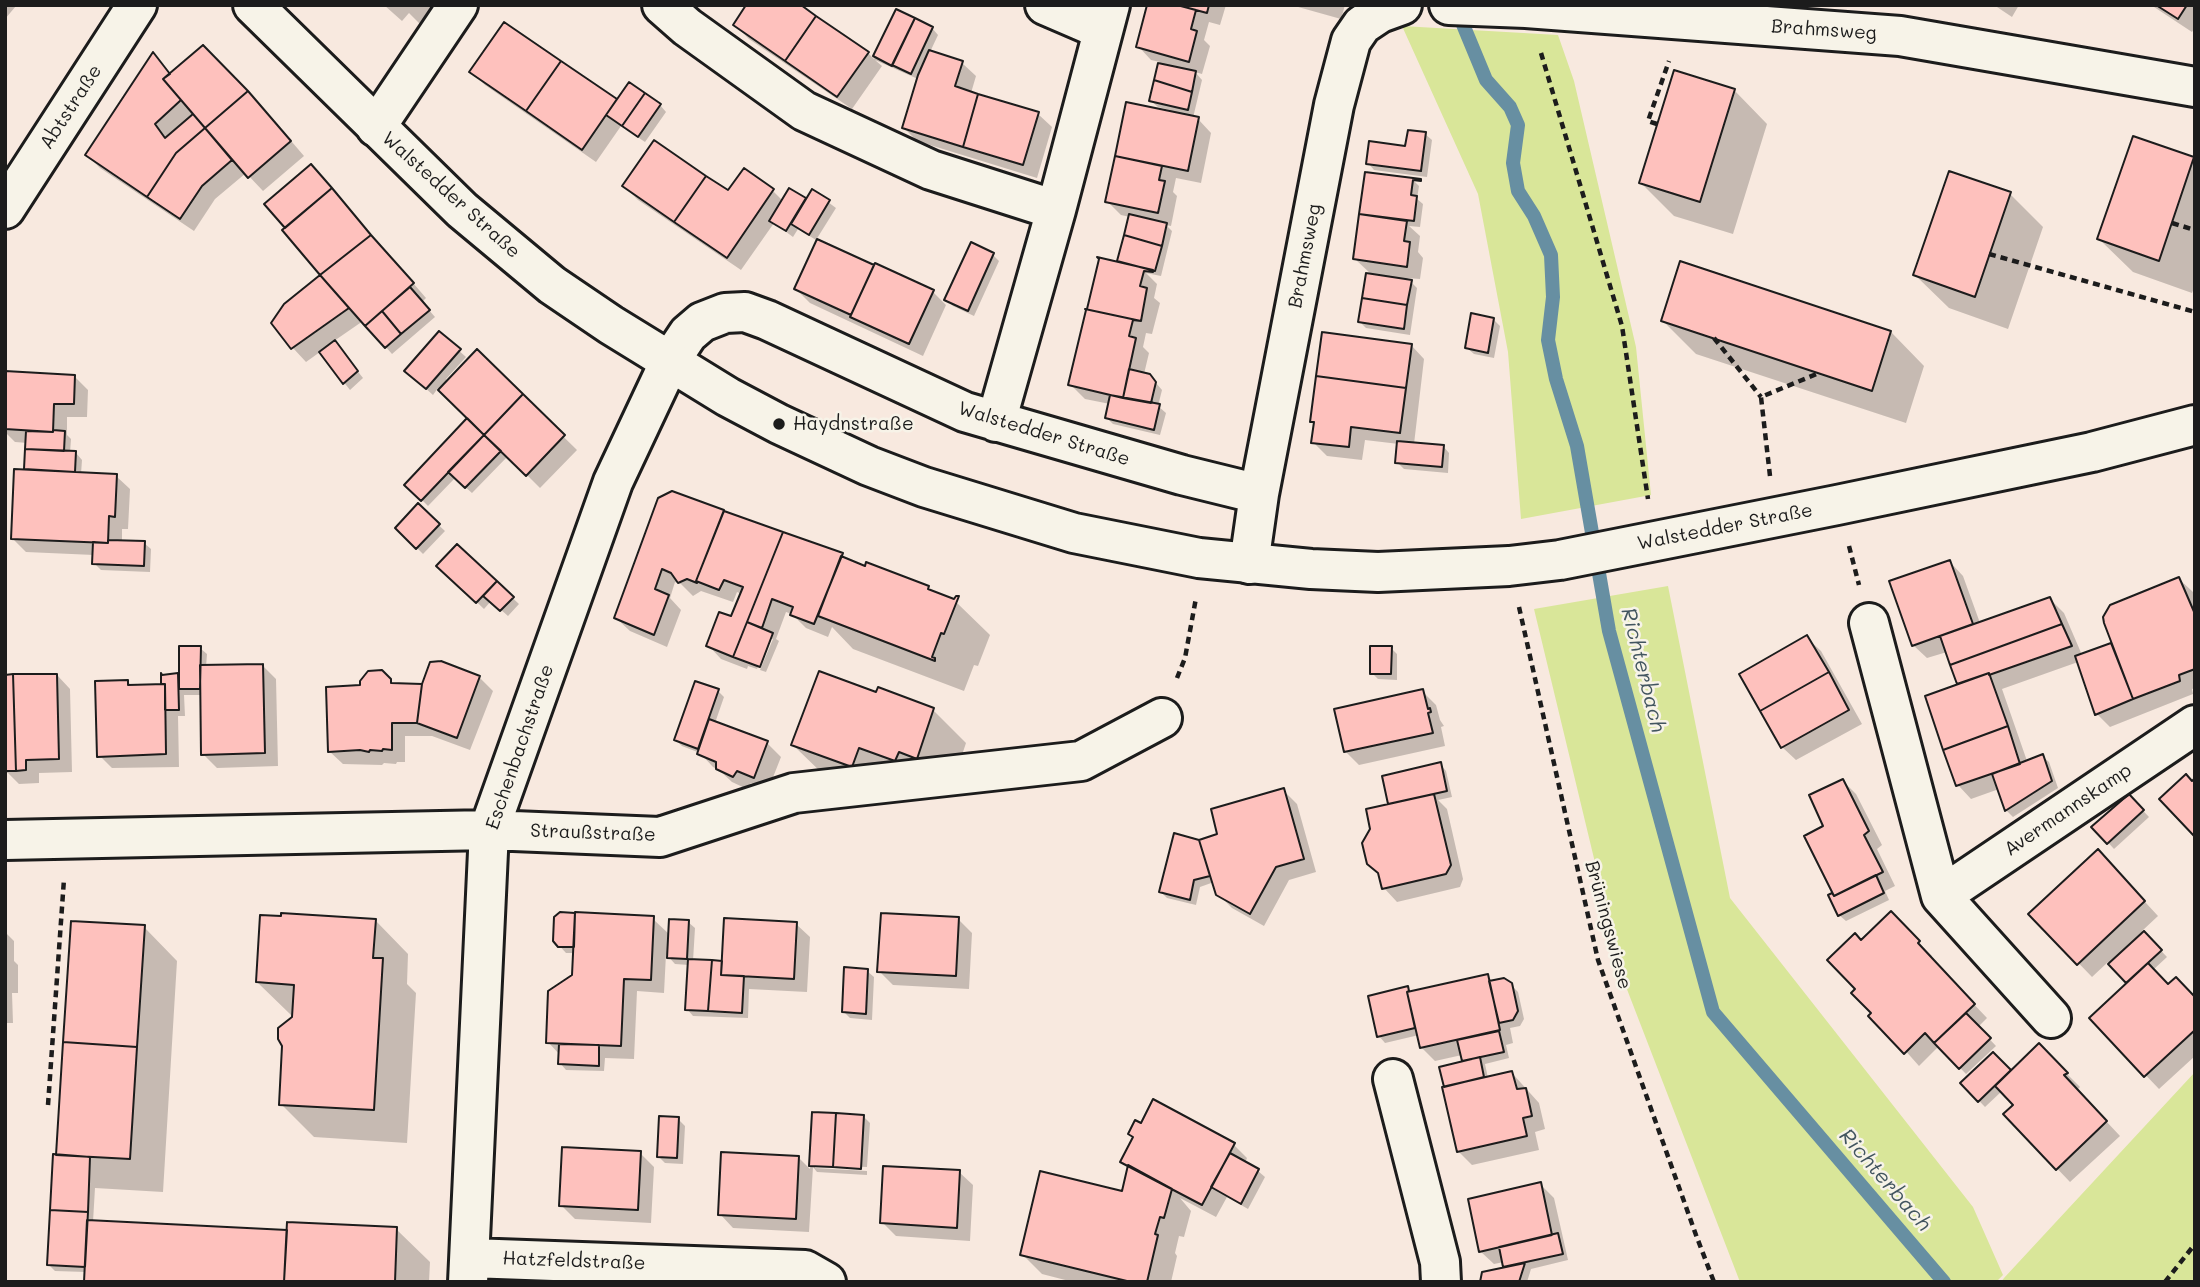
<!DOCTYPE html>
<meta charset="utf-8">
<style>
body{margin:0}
#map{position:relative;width:2200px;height:1287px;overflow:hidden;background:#f8e9df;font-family:Mali,sans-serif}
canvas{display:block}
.frame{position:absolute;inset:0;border:7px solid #1c1c1c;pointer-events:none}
</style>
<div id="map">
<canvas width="2200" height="1287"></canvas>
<div class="frame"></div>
</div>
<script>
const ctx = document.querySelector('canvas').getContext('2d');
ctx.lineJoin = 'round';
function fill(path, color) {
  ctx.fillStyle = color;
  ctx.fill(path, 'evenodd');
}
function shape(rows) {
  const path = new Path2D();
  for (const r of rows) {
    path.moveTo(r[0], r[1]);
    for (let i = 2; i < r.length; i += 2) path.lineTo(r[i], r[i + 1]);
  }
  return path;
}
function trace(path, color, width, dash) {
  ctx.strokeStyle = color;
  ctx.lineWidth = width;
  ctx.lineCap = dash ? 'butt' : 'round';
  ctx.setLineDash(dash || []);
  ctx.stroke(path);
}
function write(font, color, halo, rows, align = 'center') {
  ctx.font = font + ' Mali,sans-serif';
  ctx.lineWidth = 5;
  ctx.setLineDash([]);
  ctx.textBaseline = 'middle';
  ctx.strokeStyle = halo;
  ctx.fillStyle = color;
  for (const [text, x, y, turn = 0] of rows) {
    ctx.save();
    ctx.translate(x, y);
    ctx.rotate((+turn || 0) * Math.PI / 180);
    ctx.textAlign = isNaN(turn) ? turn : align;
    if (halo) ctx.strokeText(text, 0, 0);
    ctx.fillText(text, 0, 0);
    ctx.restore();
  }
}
const green = shape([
 [1402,26,1558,35,1574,81,1636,347,1651,495,1521,519,1508,352,1478,194],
 [1668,586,1730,898,1973,1207,2003,1275,1996,1282,1740,1282,1623,979,1534,609],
 [2195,1072,2195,1282,2001,1282,2004,1278]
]);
const shadow = shape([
 [5,5,16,6,5,19],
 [384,5,438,5,421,25,409,13,402,21],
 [1148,5,1226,5,1220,25,1209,22,1204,40,1210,46,1202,74,1195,72,1202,80,1193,118,1198,119,1211,133,1201,183,1176,178,1173,192,1177,196,1171,226,1166,225,1172,231,1161,276,1146,273,1157,284,1154,298,1160,303,1152,334,1146,333,1143,347,1149,353,1144,374,1150,376,1162,390,1158,406,1166,413,1160,435,1113,424,1107,418,1110,404,1085,399,1071,385,1123,265,1119,261,1130,217,1121,215,1107,201,1127,105,1169,113,1170,110,1158,107,1151,101,1160,62,1151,60,1138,46],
 [1291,5,1345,5,1341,19],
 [1994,5,2019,5,2012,17],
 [2151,5,2195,5,2195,27,2192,32],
 [897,11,932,28,938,35,930,52,962,63,976,76,971,93,1038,114,1052,127,1037,178,917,141,904,128,918,79,875,60,882,66,852,109,749,39,735,25,868,53,874,59],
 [203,47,262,107,304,156,263,191,246,173,215,199,194,231,100,168,87,155,153,55,172,75],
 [472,72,617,102,660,105,666,112,645,142,621,126,596,162,485,85],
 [1734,90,1767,124,1733,234,1674,216,1641,183],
 [1425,134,1432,140,1427,177,1374,170,1368,163,1407,148],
 [2134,138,2195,160,2195,285,2192,293,2133,272,2099,239],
 [1367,174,1413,180,1419,186,1417,199,1423,204,1420,227,1409,226,1420,236,1418,252,1423,258,1420,279,1407,278,1417,288,1410,335,1366,328,1360,322,1372,275,1355,259],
 [624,186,729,193,773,191,783,201,789,191,807,201,813,191,836,208,816,240,798,229,793,237,774,223,741,270,638,200],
 [2010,194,2043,227,2008,329,1949,308,1915,275],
 [345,204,426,298,422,302,435,317,392,354,363,321,334,341,363,378,350,390,320,352,306,362,293,348,273,323,285,305,323,275],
 [816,240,933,292,946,305,923,356,810,303,796,289],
 [993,255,999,261,974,316,953,306,946,300],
 [1494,320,1500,326,1494,358,1474,354,1467,348],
 [1663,321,1891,332,1924,366,1906,423,1696,354],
 [439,333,466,357,446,379,449,382,477,352,577,450,540,488,508,456,472,493,455,478,428,506,407,485,469,419,438,388,433,395,413,377],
 [1411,345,1424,359,1414,444,1443,446,1449,453,1448,473,1404,469,1397,462,1399,444,1365,440,1362,460,1327,456,1313,442,1316,425,1312,421],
 [5,372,74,376,88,390,87,417,67,417,67,435,71,439,70,453,76,453,82,460,81,474,116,476,130,489,128,529,122,529,122,542,144,543,151,549,150,572,101,570,94,563,94,555,26,552,12,538,30,471,26,468,28,443,15,442,5,432],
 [672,493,842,555,848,561,928,588,933,593,956,602,990,635,978,666,974,665,964,691,853,649,832,627,828,637,806,628,792,614,786,612,776,639,779,641,766,672,760,670,773,639,769,639,757,669,748,666,747,669,721,659,708,645,732,618,742,594,737,592,733,602,701,591,693,596,681,584,675,582,670,598,681,610,667,647,630,631,616,618],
 [418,506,445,531,423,554,397,528],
 [457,546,519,604,508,616,491,601,484,609,439,566],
 [1950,562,1963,576,1980,623,2050,599,2064,613,2082,655,2114,644,2179,579,2193,592,2195,598,2195,688,2192,689,2193,694,2110,727,2097,714,2078,662,2002,689,2027,761,2042,756,2049,762,2058,788,2013,817,2006,810,1999,789,1971,799,1958,785,1959,685,1947,652,1927,658,1913,645],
 [1807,638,1821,651,1862,724,1796,760,1782,747],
 [200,648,207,654,206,667,262,665,276,679,278,766,217,768,203,754,202,695,184,695,185,716,178,716,179,767,112,768,99,755,128,682,132,686,163,685,163,676,180,675],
 [1391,648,1397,654,1397,680,1378,679,1372,673],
 [441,663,480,678,493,691,470,750,432,736,405,736,405,762,397,762,396,764,384,763,382,765,343,764,329,751,362,687,381,672,395,685,424,685],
 [57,675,70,689,72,772,39,773,39,783,19,784,8,773,5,773,5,676],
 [718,691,724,697,715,723,767,743,781,757,768,790,751,783,747,789,732,782,719,770,713,767,700,753,682,746,676,740],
 [1422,691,1436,705,1440,720,1444,726,1441,727,1445,746,1359,765,1346,752],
 [877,695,933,710,966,743,950,791,827,778,793,745],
 [1440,764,1446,771,1452,797,1438,800,1447,809,1463,879,1460,887,1397,902,1384,888,1392,805,1390,803],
 [1843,781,1856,794,1882,845,1877,849,1895,886,1885,891,1889,900,1846,921,1839,915,1825,827],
 [1283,790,1297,804,1316,872,1289,880,1264,926,1232,908,1218,894,1214,882,1200,887,1196,905,1167,898,1161,892,1175,835,1201,842,1220,836],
 [2129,796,2149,817,2114,849,2094,827],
 [2111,865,2158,916,2142,931,2167,957,2153,970,2168,986,2195,999,2195,1056,2159,1089,2091,1018,2129,983,2108,962,2092,977,2031,914],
 [1891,914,1932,956,1930,958,1987,1018,1978,1027,1996,1046,1966,1074,1939,1046,1919,1066,1873,1014,1857,989,1861,942],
 [653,919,670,935,688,922,695,928,693,961,721,962,796,924,810,937,807,992,749,989,748,1018,693,1016,687,1009,689,965,675,964,666,954,664,993,637,991,634,1059,605,1058,604,1071,566,1070,560,1063,560,1055,548,1042,574,976,575,953,566,953,555,941],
 [958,919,972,933,969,989,893,985,879,971],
 [375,920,408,954,407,984,416,993,407,1143,314,1137,281,1104,296,1016,291,1015,257,982],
 [144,927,177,961,163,1192,95,1188,93,1222,288,1232,396,1229,430,1262,429,1282,86,1282,86,1272,55,1271,48,1264,58,1156],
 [5,932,14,941,14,961,18,965,18,993,12,993,13,1023,5,1023],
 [867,971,874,977,872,1020,850,1018,844,1012],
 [1488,976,1493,982,1510,984,1518,992,1524,1019,1520,1026,1510,1028,1513,1043,1506,1045,1509,1058,1485,1064,1488,1078,1512,1073,1539,1103,1545,1129,1535,1132,1539,1150,1472,1165,1458,1151,1464,1063,1462,1055,1435,1061,1422,1048,1419,1035,1385,1043,1379,1036,1407,988,1412,993],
 [2039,1046,2080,1087,2077,1090,2120,1136,2070,1182,2005,1114,2015,1105,2002,1091,1985,1107,1962,1083,1993,1054,2011,1073],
 [813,1113,863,1116,870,1123,867,1167,815,1165,815,1168,867,1171,867,1175,817,1172,813,1167,809,1232,733,1228,720,1214,799,1158,810,1169],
 [678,1119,685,1126,683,1164,665,1163,658,1156],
 [1234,1145,1247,1158,1245,1163,1258,1171,1265,1177,1248,1209,1227,1197,1216,1217,1180,1198,1191,1211,1184,1237,1179,1236,1175,1253,1177,1256,1171,1282,1073,1282,1042,1274,1022,1254,1123,1193,1129,1168,1122,1161],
 [640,1153,654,1167,651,1223,575,1219,561,1205],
 [959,1172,973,1185,970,1241,896,1236,882,1222],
 [1540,1184,1554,1198,1568,1260,1531,1269,1527,1282,1481,1282,1505,1269,1504,1262,1494,1264,1480,1251]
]);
const stream = shape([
 [1457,10,1486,80,1510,107,1518,125,1513,163,1518,191,1534,216,1551,255,1553,297,1548,340,1556,379,1577,446,1609,631,1713,1012,1944,1282]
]);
const building = shape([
 [746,5,801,5,816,16,785,61,733,25,746,5],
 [1147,5,1177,5,1196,10,1191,29,1197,31,1189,62,1136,47,1147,5],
 [1177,5,1209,5,1207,13,1177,5],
 [2156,5,2187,5,2178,19,2156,5],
 [896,9,915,18,892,66,873,56,896,9],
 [816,16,869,52,837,97,785,61,816,16],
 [915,18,933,27,911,74,892,65,915,18],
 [504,22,561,61,526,111,469,72,504,22],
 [203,45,248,91,205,128,163,79,203,45],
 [929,50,963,61,955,86,978,94,963,147,902,128,918,75,929,50],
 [153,52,170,74,163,79,181,100,155,124,165,138,193,114,205,128,176,153,147,197,85,155,153,52],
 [561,61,617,99,582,150,526,111,561,61],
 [1158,63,1196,71,1192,92,1154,80,1158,63],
 [1674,70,1735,89,1700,202,1639,183,1674,70],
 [1154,80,1192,92,1188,110,1149,101,1154,80],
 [629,82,645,93,622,126,606,115,629,82],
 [248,91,291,141,248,178,205,128,248,91],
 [645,93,661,104,638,137,622,126,645,93],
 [978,94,1039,112,1023,165,963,147,978,94],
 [1126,102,1199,117,1188,171,1115,156,1126,102],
 [205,128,232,160,202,186,180,219,147,197,176,153,205,128],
 [1408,130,1426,132,1421,171,1366,164,1369,141,1405,146,1408,130],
 [2133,136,2194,157,2159,261,2097,239,2133,136],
 [654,140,706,176,674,222,622,186,654,140],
 [1115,156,1162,166,1159,180,1165,181,1158,213,1105,202,1115,156],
 [311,164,332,188,285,228,264,204,311,164],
 [744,168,774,189,727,258,674,222,706,176,728,190,744,168],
 [1949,171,2011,192,1975,297,1913,275,1949,171],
 [1365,172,1421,179,1421,181,1413,180,1411,195,1417,196,1414,221,1359,214,1365,172],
 [332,188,371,235,320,275,282,230,332,188],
 [789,188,806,198,786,231,769,221,789,188],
 [812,189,830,200,809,235,791,224,812,189],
 [1129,214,1167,223,1162,246,1124,235,1129,214],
 [1359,214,1407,221,1404,241,1410,242,1407,267,1353,259,1359,214],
 [371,235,414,283,365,326,320,275,371,235],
 [1124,235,1162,246,1155,271,1117,261,1124,235],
 [817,239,874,265,851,315,794,289,817,239],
 [971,242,994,253,968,311,944,300,971,242],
 [1097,257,1153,270,1153,272,1144,271,1140,286,1147,288,1141,321,1085,309,1087,309,1099,259,1097,257],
 [1680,261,1891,331,1872,391,1661,321,1680,261],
 [875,263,934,290,909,344,850,317,875,263],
 [1366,273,1412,280,1407,305,1362,298,1366,273],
 [320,275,349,308,291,349,271,323,284,304,320,275],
 [410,287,430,310,401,334,382,311,410,287],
 [1362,298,1407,305,1404,329,1358,322,1362,298],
 [1085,309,1141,321,1133,320,1129,336,1136,338,1123,398,1068,385,1086,310,1085,309],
 [382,311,401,334,385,348,365,326,382,311],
 [1471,313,1494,318,1488,353,1465,348,1471,313],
 [439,331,461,349,426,389,404,371,439,331],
 [1322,332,1412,344,1406,388,1316,376,1322,332],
 [335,340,358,371,343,384,319,352,335,340],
 [477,349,523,394,484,435,438,390,477,349],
 [1129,369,1150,374,1156,382,1151,403,1123,398,1129,369],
 [5,371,75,375,74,404,54,404,53,432,5,429,5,371],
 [1316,376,1406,388,1400,433,1351,427,1349,447,1311,443,1314,422,1310,422,1316,376],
 [523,394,565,435,526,476,484,435,523,394],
 [1110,395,1160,404,1154,430,1105,418,1110,395],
 [467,418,484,435,421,501,404,485,467,418],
 [53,430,65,431,64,451,25,449,26,431,53,432,53,430],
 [484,435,501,451,465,488,448,472,484,435],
 [1397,441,1444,445,1442,467,1395,463,1397,441],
 [25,449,76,451,75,472,24,469,25,449],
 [14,469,117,474,115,517,109,516,108,543,11,539,14,469],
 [672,491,724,510,696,581,697,583,687,579,678,583,671,573,662,569,655,589,669,595,654,635,614,618,658,498,672,491],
 [418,503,440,524,416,549,395,528,418,503],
 [724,511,783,532,733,657,706,646,719,612,731,616,743,587,724,580,719,590,696,581,724,511],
 [783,532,843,553,814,624,790,615,793,607,772,599,762,628,747,622,783,532],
 [108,540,145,541,144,566,92,564,93,542,108,543,108,540],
 [457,544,497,581,476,603,436,566,457,544],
 [841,556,865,566,866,562,929,586,928,589,954,599,956,596,959,596,944,634,941,633,932,657,935,658,935,661,818,616,841,556],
 [1950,560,1973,624,1912,646,1889,581,1950,560],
 [2179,577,2195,614,2195,669,2179,675,2180,681,2133,699,2104,623,2103,617,2110,605,2179,577],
 [497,581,514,597,500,611,483,596,497,581],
 [2050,597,2062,624,1950,665,1940,636,2050,597],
 [747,622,773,633,760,667,733,657,747,622],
 [2062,624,2072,646,1989,675,1989,673,1957,684,1950,665,2062,624],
 [1807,635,1829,672,1760,711,1739,674,1807,635],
 [2111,643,2133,699,2095,715,2075,656,2111,643],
 [179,646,201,646,200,689,179,689,179,646],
 [1370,646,1392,646,1391,674,1370,674,1370,646],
 [441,661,480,676,457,738,417,723,422,684,430,662,441,661],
 [263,664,265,753,201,755,200,665,263,664],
 [382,670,391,679,391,683,422,684,417,723,392,723,392,750,383,749,382,751,370,750,369,752,360,750,328,752,326,687,360,685,360,681,368,671,382,670],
 [819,671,876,692,878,687,934,708,917,759,899,752,895,761,859,748,852,767,791,745,819,671],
 [1829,672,1849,710,1781,748,1760,711,1829,672],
 [161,673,162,675,178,673,179,710,165,710,165,684,161,684,161,673],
 [1989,673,2008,726,1943,750,1925,696,1989,673],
 [13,674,16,771,5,771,5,675,13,674],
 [13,674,57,674,59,759,26,760,26,770,16,771,13,674],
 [128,680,128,685,165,684,166,754,97,757,95,681,128,680],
 [695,681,719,689,698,749,674,740,695,681],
 [1423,689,1428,709,1430,708,1431,712,1428,713,1433,733,1344,752,1334,709,1423,689],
 [709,719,768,741,754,778,737,771,733,777,716,769,716,762,697,754,709,719],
 [2008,726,2020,764,1956,786,1943,750,2008,726],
 [2043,754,2052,781,2005,811,1992,774,2043,754],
 [1441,762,1447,791,1388,804,1382,776,1441,762],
 [2186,774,2192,781,2195,778,2195,837,2159,799,2186,774],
 [1843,779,1869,831,1864,835,1883,872,1834,896,1804,836,1823,826,1809,795,1843,779],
 [1284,788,1304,859,1276,867,1250,914,1216,895,1199,840,1217,834,1211,809,1284,788],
 [1434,794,1451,865,1446,874,1382,889,1378,873,1367,864,1362,843,1370,829,1366,809,1434,794],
 [2129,794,2144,810,2107,844,2091,827,2129,794],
 [1174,833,1199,840,1210,876,1194,880,1190,900,1159,892,1174,833],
 [2098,849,2145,901,2077,965,2028,914,2098,849],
 [1876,875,1884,893,1838,916,1828,895,1832,893,1834,896,1876,875],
 [1891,911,1920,941,1918,943,1975,1004,1934,1043,1925,1033,1904,1054,1868,1016,1871,1013,1851,993,1855,989,1827,960,1855,933,1861,940,1891,911],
 [560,912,575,913,574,947,558,947,553,941,554,917,560,912],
 [575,912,654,916,651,980,624,979,621,1046,546,1043,548,991,572,975,575,912],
 [281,913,376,919,373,958,383,958,374,1110,279,1105,282,1046,278,1039,278,1028,292,1017,294,985,256,982,260,915,281,916,281,913],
 [881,913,959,917,956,976,877,972,881,913],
 [724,918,797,922,794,979,721,975,724,918],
 [669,919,689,920,687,959,667,958,669,919],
 [71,921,145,925,137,1047,63,1042,71,921],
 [2144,931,2162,950,2126,983,2108,964,2144,931],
 [688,959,712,960,708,1011,685,1010,688,959],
 [712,960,722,961,721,975,744,976,742,1013,708,1011,712,960],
 [2148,963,2168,984,2176,977,2195,997,2195,1030,2144,1077,2089,1018,2148,963],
 [844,967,868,969,866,1014,842,1012,844,967],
 [1488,974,1500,1030,1420,1048,1407,992,1488,974],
 [1504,978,1512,983,1518,1011,1513,1020,1499,1023,1489,981,1504,978],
 [1408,986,1409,991,1407,992,1415,1028,1377,1037,1368,996,1408,986],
 [1966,1013,1991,1038,1959,1069,1934,1043,1966,1013],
 [1499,1031,1504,1052,1462,1061,1457,1040,1499,1031],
 [63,1042,137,1047,130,1159,56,1155,63,1042],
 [2039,1043,2068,1073,2064,1075,2107,1121,2056,1170,2003,1114,2013,1105,1995,1086,2039,1043],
 [559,1044,599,1045,599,1066,558,1064,559,1044],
 [1993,1052,2011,1070,1978,1102,1960,1083,1993,1052],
 [1480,1057,1484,1077,1444,1087,1439,1067,1480,1057],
 [1512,1071,1517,1089,1526,1088,1532,1116,1523,1118,1527,1136,1457,1152,1442,1087,1512,1071],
 [1153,1099,1235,1143,1202,1205,1120,1162,1133,1137,1128,1134,1135,1120,1141,1123,1153,1099],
 [812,1112,836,1113,833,1167,809,1166,812,1112],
 [836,1113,864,1115,861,1169,833,1167,836,1113],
 [659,1116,679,1117,677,1158,657,1157,659,1116],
 [562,1147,641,1151,638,1210,559,1206,562,1147],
 [721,1152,799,1156,796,1219,718,1215,721,1152],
 [1230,1153,1259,1169,1241,1204,1211,1187,1230,1153],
 [53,1154,90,1157,88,1212,50,1210,53,1154],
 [1128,1165,1172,1189,1164,1218,1160,1217,1155,1234,1158,1235,1147,1282,1131,1282,1020,1255,1040,1171,1122,1191,1128,1165],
 [883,1166,960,1170,957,1228,880,1223,883,1166],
 [1541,1182,1552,1235,1479,1252,1468,1199,1541,1182],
 [50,1210,88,1212,85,1267,47,1265,50,1210],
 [87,1220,287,1230,284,1282,84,1282,87,1220],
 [287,1222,397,1227,395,1282,284,1282,287,1222],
 [1558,1233,1563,1254,1503,1267,1499,1247,1558,1233],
 [1525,1263,1519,1282,1480,1282,1482,1272,1525,1263]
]);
const path = shape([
 [1541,53,1622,326,1648,499],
 [1657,124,1648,121,1669,61],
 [2172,223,2195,230],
 [1989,254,2195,312],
 [1714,338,1761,397],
 [1770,476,1761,397,1819,373],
 [1849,546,1859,585],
 [1519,607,1598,960,1696,1235,1714,1282],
 [1177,678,1185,658,1196,598],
 [48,1105,64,879],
 [2165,1282,2195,1244]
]);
const minor = shape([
 [662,5,687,27,804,111,931,170,1056,210],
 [1045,5,1103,30],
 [1449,5,1526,8,1900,36,2195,87],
 [376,127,458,5],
 [5,209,137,5],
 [996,422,1056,210,1110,5],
 [1249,564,1259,494,1334,105,1351,41,1362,25,1380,13,1402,5],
 [1869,623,1941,896,2195,725],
 [5,840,489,830,660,837,794,793,1081,761,1162,718],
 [1941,896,2051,1018],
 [1393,1079,1440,1262,1441,1282],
 [470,1258,805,1270,826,1282],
 [468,1282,489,830,613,482,670,361,688,334,702,322,725,313,745,312,767,320,965,412,1182,475,1259,494]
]);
const major = shape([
 [253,5,462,210,552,285,611,325,728,397,779,424,869,466,924,487,1074,533,1199,558,1311,569,1378,572,1509,566,1560,560,1837,505,2092,452,2195,425]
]);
const markers = [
 [779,424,7,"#1c1c1c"]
];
const streetNames = [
 ["Brahmsweg",1824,30,4],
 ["Abtstraße",71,107,-57],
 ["Walstedder Straße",451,195,42],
 ["Brahmsweg",1305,256,-79],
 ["Walstedder Straße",1044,434,17],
 ["Walstedder Straße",1725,527,-11],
 ["Eschenbachstraße",520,747,-71],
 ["Avermannskamp",2068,810,-34],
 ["Straußstraße",593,833,2],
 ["Brüningswiese",1608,925,75],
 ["Hatzfeldstraße",574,1261,2]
];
const poiNames = [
 ["Haydnstraße",793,424]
];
const waterNames = [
 ["Richterbach",1643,670,76],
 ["Richterbach",1885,1180,49]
];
fill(green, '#d9e699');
fill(shadow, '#0003');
trace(stream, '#678fa2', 14);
fill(building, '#fec1bd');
trace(building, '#1c1c1c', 2);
trace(minor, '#1c1c1c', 44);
trace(major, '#1c1c1c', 44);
trace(path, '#1c1c1c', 4.5, [7, 5]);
trace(minor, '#f7f3e8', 38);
trace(major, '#f7f3e8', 38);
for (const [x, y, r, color] of markers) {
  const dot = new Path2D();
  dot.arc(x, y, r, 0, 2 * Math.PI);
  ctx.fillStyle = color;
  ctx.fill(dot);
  trace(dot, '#f7f3e8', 2.5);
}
write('19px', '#1c1c1c', '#f7f3e8', streetNames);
write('19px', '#1c1c1c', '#f7f3e8', poiNames, 'left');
write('italic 21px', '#42555f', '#f7f3e8', waterNames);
</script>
